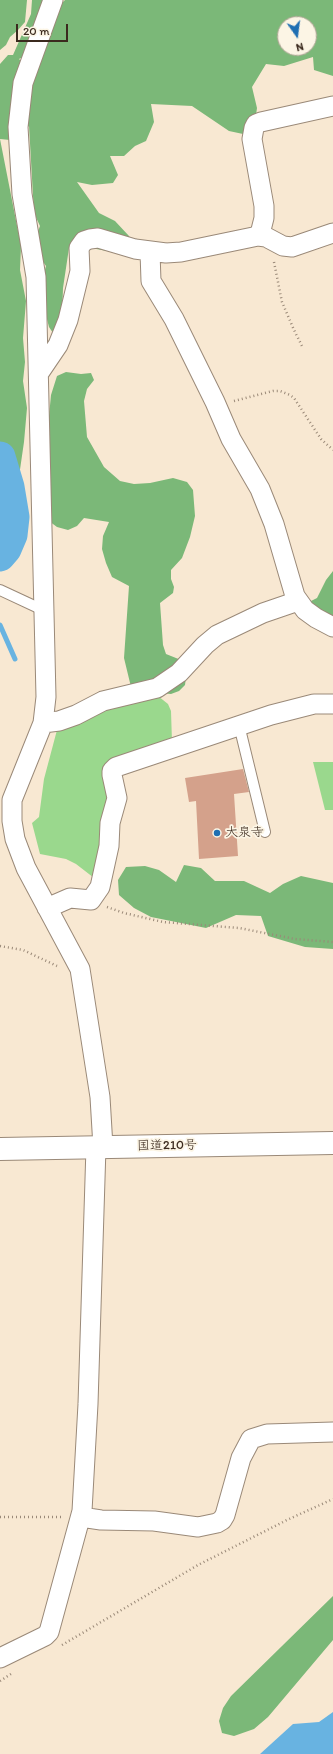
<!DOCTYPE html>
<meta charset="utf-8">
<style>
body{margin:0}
#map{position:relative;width:333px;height:1754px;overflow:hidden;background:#f8e8d2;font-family:Itim,sans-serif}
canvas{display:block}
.north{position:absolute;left:277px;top:16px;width:40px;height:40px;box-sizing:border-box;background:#fcf5e5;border:1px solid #afa495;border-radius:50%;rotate:166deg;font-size:11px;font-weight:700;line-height:16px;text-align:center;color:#3b2a1e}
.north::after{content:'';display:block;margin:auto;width:14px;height:18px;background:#1f6fb2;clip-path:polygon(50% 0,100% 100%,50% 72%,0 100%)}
.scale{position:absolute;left:16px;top:24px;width:52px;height:18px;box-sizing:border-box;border:2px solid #3b2a1e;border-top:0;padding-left:5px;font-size:12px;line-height:14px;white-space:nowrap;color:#3b2a1e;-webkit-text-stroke:3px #fcf5e5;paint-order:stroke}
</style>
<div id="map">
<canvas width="333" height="1754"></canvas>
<div class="north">N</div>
<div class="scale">20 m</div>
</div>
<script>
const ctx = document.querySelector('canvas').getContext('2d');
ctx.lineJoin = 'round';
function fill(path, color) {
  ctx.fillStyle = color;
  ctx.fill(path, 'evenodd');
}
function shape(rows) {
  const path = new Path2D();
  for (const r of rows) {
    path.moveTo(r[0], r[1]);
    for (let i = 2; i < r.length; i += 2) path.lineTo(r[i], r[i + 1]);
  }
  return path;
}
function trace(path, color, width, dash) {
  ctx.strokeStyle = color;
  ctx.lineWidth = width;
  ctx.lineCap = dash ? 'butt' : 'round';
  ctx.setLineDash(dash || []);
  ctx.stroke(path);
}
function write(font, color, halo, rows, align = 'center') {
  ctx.font = font + ' Itim,"Klee One",sans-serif';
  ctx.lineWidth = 3.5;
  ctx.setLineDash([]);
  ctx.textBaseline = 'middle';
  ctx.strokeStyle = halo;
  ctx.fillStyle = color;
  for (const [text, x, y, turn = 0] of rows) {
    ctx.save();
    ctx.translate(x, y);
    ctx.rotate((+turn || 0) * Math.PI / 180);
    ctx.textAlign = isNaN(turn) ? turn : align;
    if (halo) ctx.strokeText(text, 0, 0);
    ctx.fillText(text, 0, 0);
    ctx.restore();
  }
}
const green = shape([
 [158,696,168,704,171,711,172,742,151,750,110,785,98,881,76,864,66,859,40,854,32,823,39,817,44,779,57,730,98,709],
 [313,762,333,762,333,810,325,810]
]);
const forest = shape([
 [0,0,27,0,25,22,18,30,10,37,6,45,0,50],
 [32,0,52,0,36,35,33,46,27,55,19,59,22,62,22,71,17,75,20,79,27,74,32,53,48,17,65,0,333,0,333,76,314,70,313,57,284,66,266,64,252,87,257,108,255,122,243,134,229,131,192,106,151,104,154,122,146,141,135,146,124,156,110,156,118,175,113,183,92,185,77,182,99,213,115,221,129,236,133,243,129,252,118,253,91,248,79,250,69,248,63,288,62,317,57,333,53,333,49,327,46,315,45,293,42,280,46,266,39,256,37,234,40,226,34,213,29,126,10,140,0,139,0,64,8,55,13,55,31,14],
 [285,24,309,24,309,48,285,48],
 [0,139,21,246,20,270,26,301,23,338,25,362,23,381,27,408,24,442,15,504,11,510,0,548],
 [66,372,81,374,91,373,94,380,87,389,84,401,87,437,104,467,120,481,134,484,150,483,173,478,187,482,193,490,195,516,190,537,182,558,171,570,171,579,174,587,173,593,160,603,163,645,166,654,181,660,187,669,185,685,179,691,171,694,150,692,131,687,124,658,129,586,112,577,106,563,102,549,103,536,109,522,84,518,77,526,68,530,57,527,49,521,49,416,51,395,57,376],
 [333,571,333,629,305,604,317,598,326,580],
 [184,865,201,868,215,881,244,881,270,893,283,884,301,876,333,883,333,949,305,947,268,936,261,916,236,915,206,928,151,917,134,908,119,895,118,880,126,867,145,866,159,870,176,882],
 [333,1596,333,1640,268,1717,254,1729,234,1736,222,1733,219,1721,223,1708,231,1696]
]);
const water = shape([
 [333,1712,333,1754,260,1754,293,1724,319,1722]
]);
const stream = shape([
 [0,625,15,659]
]);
const river = shape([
 [0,457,9,487,14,517,12,535,6,549,0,556]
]);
const building = shape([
 [243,769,249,792,234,794,238,856,199,859,196,801,189,802,185,778]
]);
const path = shape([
 [274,262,282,302,294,330,303,348],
 [234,401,273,391,280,391,290,395,294,398,321,439,333,450],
 [107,907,124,913,163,922,239,928,295,939,333,942],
 [0,946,23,950,57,966],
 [0,1517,61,1517],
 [62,1645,198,1565,287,1520,333,1499],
 [0,1681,11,1674]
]);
const lane = shape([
 [0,590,43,610],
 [239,725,265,832]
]);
const street = shape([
 [53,0,23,83,18,127,22,194,36,277,46,697,43,723,12,800,12,821,15,839,26,868,80,969,100,1097,103,1147],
 [258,236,261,230,264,218,264,206,252,139,254,128,256,124,261,122,333,106],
 [150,252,151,281,174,319,215,402,231,439,260,489,274,524,295,596,305,610,316,618,333,627],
 [39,373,58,345,68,320,80,271,79,248,84,241,90,239,98,238,135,249,166,253,181,252,258,236,266,237,283,246,292,247,333,233],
 [43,723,59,721,76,715,103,701,157,688,179,673,205,645,217,635,263,613,298,601],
 [47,908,70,898,91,900,100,887,109,846,110,823,117,798,112,775,112,771,116,767,271,715,314,704,333,704],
 [81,1517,101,1520,154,1521,198,1527,217,1523,222,1520,225,1515,241,1458,251,1439,267,1434,333,1432],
 [0,1658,45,1636,49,1632,82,1511,88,1404,96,1147]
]);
const highway = shape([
 [0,1149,333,1143]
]);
const markers = [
 [217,833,4,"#1f6fb2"]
];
const poiNames = [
 ["大泉寺",225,833]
];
const streetNames = [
 ["国道210号",167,1146,-1]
];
fill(green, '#9ad88d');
fill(forest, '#7bb878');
fill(water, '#68b3e1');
trace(stream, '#68b3e1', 5);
trace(river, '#68b3e1', 31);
fill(building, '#d4a18b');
trace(lane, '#9a8978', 12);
trace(street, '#9a8978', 21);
trace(highway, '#9a8978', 24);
trace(path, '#9a8978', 2.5, [1, 3]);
trace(lane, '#fff', 10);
trace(street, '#fff', 19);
trace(highway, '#fff', 22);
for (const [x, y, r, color] of markers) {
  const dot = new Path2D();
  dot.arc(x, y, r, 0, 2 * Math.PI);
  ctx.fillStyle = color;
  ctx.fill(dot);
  trace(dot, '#fcf5e5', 1.5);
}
write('13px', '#3b2a1e', '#fcf5e5', poiNames, 'left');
write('13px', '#3b2a1e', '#fcf5e5', streetNames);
</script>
